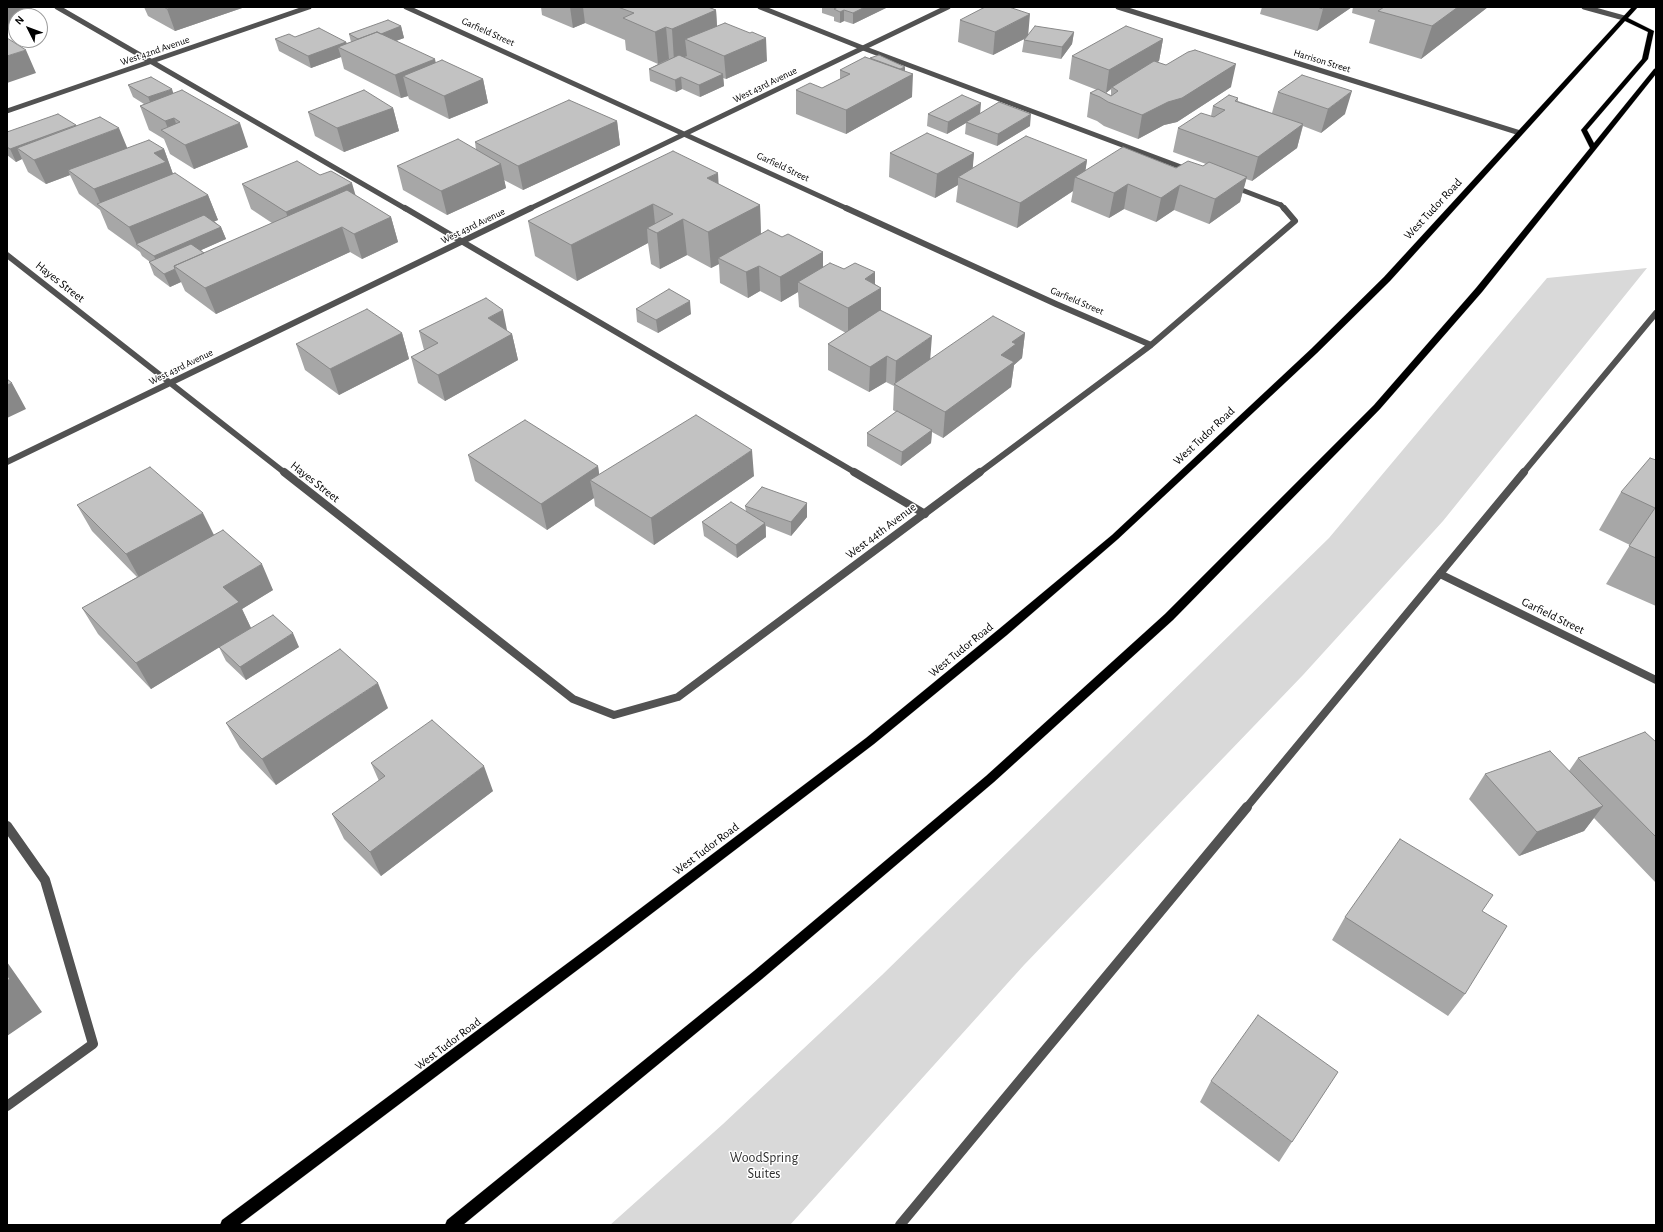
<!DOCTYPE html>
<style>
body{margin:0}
#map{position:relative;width:1663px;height:1232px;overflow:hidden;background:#fff;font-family:"Alegreya Sans",sans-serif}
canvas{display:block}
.frame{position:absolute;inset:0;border:8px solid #000;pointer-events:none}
.north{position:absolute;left:8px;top:8px;width:40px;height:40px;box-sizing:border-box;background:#fff;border:1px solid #999;border-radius:50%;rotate:312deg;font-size:11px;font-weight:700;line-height:16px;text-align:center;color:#000}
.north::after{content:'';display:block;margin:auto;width:14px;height:18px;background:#000;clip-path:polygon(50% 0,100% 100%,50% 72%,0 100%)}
</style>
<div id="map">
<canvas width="1663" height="1232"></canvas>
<div class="frame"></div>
<div class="north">N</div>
</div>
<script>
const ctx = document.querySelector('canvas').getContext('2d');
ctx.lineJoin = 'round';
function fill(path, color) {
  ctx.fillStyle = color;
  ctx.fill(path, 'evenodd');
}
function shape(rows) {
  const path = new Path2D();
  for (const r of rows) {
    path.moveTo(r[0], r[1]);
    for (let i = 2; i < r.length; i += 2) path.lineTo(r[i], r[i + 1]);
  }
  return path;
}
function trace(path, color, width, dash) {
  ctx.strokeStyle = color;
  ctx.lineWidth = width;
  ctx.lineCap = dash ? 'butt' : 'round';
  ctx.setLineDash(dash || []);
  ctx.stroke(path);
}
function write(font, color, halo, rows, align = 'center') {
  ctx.font = font + ' "Alegreya Sans",sans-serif';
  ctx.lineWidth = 3;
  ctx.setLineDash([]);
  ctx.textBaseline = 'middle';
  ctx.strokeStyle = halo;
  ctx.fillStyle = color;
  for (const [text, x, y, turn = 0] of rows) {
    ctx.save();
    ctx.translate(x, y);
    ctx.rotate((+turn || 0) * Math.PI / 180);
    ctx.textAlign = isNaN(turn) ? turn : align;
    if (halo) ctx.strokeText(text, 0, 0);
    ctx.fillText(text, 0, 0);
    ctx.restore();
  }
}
const green = shape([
 [1647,268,1443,521,1303,675,1024,965,790,1225,610,1225,723,1124,882,975,1329,538,1547,278]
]);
const laneFar3 = shape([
 [57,7,406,209],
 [760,7,863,48,1189,170],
 [1234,187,1281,205]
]);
const laneFar2 = shape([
 [405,208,856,473],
 [1523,473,1656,313]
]);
const laneFar1 = shape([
 [854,472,925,514],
 [1246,808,1524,472]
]);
const lane = shape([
 [7,826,45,880,93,1044,7,1106],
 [900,1225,1247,807]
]);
const streetFar2 = shape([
 [406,7,848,209],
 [1118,7,1520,133],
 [1584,7,1624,18],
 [7,111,309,7],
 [1281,205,1284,209],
 [529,209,948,7]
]);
const streetFar1 = shape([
 [846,208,1056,304,1151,345],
 [7,255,285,473],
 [7,462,531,208],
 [979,473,1151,345,1295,221,1284,208]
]);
const street = shape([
 [284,472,573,699,614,715,678,697,980,472],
 [1440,574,1656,680]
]);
const primary = shape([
 [1632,7,1638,7,1628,18,1654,31,1648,59,1587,130,1594,143,1654,69,1656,68,1656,74,1482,292,1380,409,1173,620,994,782,762,979,463,1225,445,1225,447,1220,754,971,986,776,1165,614,1374,405,1476,288,1590,148,1581,130,1642,59,1648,32,1625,21,1390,281,1317,353,1118,539,1007,635,874,744,604,950,239,1225,220,1225,222,1220,596,942,866,738,999,629,1112,535,1311,349,1384,277,1632,7]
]);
const wall = shape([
 [144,7,245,7,175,31,148,16],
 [541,7,708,7,716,10,717,26,767,61,726,79,723,78,724,86,700,97,682,89,676,92,650,81,649,69,658,64,626,50,625,40,585,23,573,28,542,15],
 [822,7,886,7,886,8,853,24,844,21,840,23,834,21,834,17,822,13],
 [1262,7,1352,7,1317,31,1260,14],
 [1353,7,1488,7,1421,59,1369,43,1375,20,1352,13],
 [960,20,1028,35,1074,32,1072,44,1061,59,1022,52,1024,40,1026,38,993,55,958,42],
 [401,26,404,38,396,41,435,63,483,79,488,103,449,119,409,99,408,96,401,98,344,69,341,57,311,68,279,51,275,39,295,37,346,42,347,43,351,42,349,34],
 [1163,39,1159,61,1157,62,1231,87,1177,122,1164,125,1138,139,1104,126,1097,121,1087,117,1090,93,1097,90,1069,79,1072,56],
 [1111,89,1111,95,1106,93],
 [870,58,905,67,905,71,912,97,846,134,796,114,796,90,822,88,840,79,840,70],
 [128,85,173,94,248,147,194,169,170,154,164,139,149,130,140,106,144,104,133,97],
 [1278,92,1345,114,1321,133,1303,126,1297,148,1252,181,1246,179,1240,202,1209,224,1174,210,1156,222,1124,209,1109,218,1071,202,1073,191,1017,228,956,202,958,185,935,198,889,177,890,153,974,153,972,169,1087,160,1085,171,1176,168,1203,166,1206,164,1173,152,1178,128,1211,116,1213,106,1238,98,1238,101,1272,113],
 [393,108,399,131,344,152,315,136,308,112],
 [980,113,1030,126,997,146,965,134,966,123,947,134,927,126,928,114],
 [617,121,620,145,523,190,504,180,506,188,447,215,403,190,397,166,476,150,475,142],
 [76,125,127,148,164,149,173,174,208,195,218,220,214,221,221,227,226,239,201,250,204,253,272,223,251,209,242,184,356,196,391,217,398,242,362,259,350,252,216,314,185,291,181,282,170,287,154,275,149,262,150,262,142,256,140,252,108,229,100,210,79,194,70,175,46,184,28,172,22,159,16,162,7,155,7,132],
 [718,184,760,205,761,234,782,237,823,252,823,267,844,269,875,272,875,284,881,288,881,310,931,359,1025,333,1022,358,1014,365,1011,387,943,438,932,432,931,443,901,466,867,446,867,433,896,412,893,410,894,386,886,382,869,392,828,370,828,344,846,333,799,307,798,292,781,302,760,291,748,298,720,283,719,264,711,268,687,255,660,269,651,264,648,243,577,281,535,256,528,221],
 [636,309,691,314,658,333,637,322],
 [419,331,507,331,512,334,518,360,445,401,418,383,411,357,424,350],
 [402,333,409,359,339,395,305,370,296,344],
 [468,455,598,466,599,475,754,476,654,545,595,506,594,498,547,530,475,481],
 [1656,460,1656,606,1606,584,1630,545,1599,530,1621,492],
 [807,503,807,517,791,536,766,526,766,537,737,558,704,536,702,522,746,511,745,506],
 [77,505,214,535,273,590,242,609,251,628,299,647,246,680,226,661,219,647,224,644,151,689,98,634,82,608,137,577,92,531],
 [388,708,276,785,240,748,226,723],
 [1656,742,1656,883,1594,818,1584,831,1519,856,1469,799,1485,774,1569,771,1578,758],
 [371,763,493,791,381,876,344,839,332,814,379,781],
 [1482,911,1465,994,1448,1016,1332,940,1345,917],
 [1211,1081,1292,1142,1279,1162,1200,1102]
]);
const shadedWall = shape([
 [7,7,31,7,35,16,16,16,16,24,7,27],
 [172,7,245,7,175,31,167,9],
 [570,7,583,7,585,23,573,28],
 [865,7,886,7,886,8,853,24,853,13],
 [1325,7,1352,7,1317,31,1323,9],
 [1458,7,1488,7,1421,59,1432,26],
 [716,10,718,42,685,39,687,56,674,61,672,29],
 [844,10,844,21,840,23,840,12],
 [1030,14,1028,37,993,55,995,32],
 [401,26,404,38,365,52,362,41],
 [666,27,669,59,658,64,655,32],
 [1074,32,1072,44,1061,59,1062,47],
 [766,38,767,61,726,79,724,56],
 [1163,39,1159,61,1114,88,1112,87,1111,89,1106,93,1109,70],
 [346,42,349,52,338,47,341,57,311,68,308,56],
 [26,50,36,73,7,83,7,56],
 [435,59,440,82,403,76,408,96,401,98,395,75],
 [1236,64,1231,87,1177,122,1164,125,1138,139,1142,115],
 [905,67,905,78,913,74,912,97,846,134,846,110,891,73],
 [723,74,724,86,700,97,699,85],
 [681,77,682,89,676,92,675,80],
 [483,79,488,103,449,119,444,96],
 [172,89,176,101,153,109,148,97],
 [1352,91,1345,114,1321,133,1328,109],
 [981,103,980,115,966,122,966,123,947,134,948,122],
 [393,108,399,131,344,152,337,128],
 [1031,114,1030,126,997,146,998,134],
 [174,118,183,142,171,136,165,121],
 [617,121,620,145,523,190,518,166],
 [240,123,248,147,194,169,185,145],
 [1303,124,1297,148,1252,181,1258,157],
 [76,125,17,148,22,159,16,162,10,149],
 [119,128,129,152,68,170,70,175,46,184,34,160],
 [164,149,173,174,102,207,94,189,154,153],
 [974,153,972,177,958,177,958,185,935,198,937,174],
 [1087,160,1084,181,1075,177,1073,191,1017,228,1020,203],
 [501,164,506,188,447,215,441,191],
 [718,173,720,208,707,178],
 [1247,177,1240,202,1209,224,1215,199],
 [352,183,359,207,294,237,286,212],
 [1128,184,1124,209,1109,218,1114,193],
 [1180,185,1174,210,1156,222,1161,198],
 [208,195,218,220,146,250,136,244,140,252,129,227],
 [653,204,656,233,647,228,648,243,577,281,571,245],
 [760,205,761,240,718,258,719,264,711,268,708,232],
 [391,217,398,242,362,259,354,234],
 [683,219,687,255,660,269,657,233],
 [221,227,226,239,159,269,154,256],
 [342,227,350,252,216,314,205,288],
 [823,252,823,277,798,282,798,292,781,302,780,277],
 [759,266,760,291,748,298,746,272],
 [175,269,181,282,170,287,164,274],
 [875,272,875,292,881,288,881,313,848,334,848,308,865,279],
 [690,301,691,314,658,333,656,320],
 [503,310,508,335,488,318],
 [402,333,409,359,339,395,330,369],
 [1025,333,1022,358,1014,365,1011,387,943,438,945,412,1001,355,1012,342],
 [512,334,518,360,445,401,438,375],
 [932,336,930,362,895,385,896,361],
 [887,356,886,382,869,392,870,367],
 [12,383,26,409,7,418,7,385],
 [932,430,931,443,901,466,902,452],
 [752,450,754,476,654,545,651,518],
 [598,466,601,487,590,480,594,498,547,530,541,504],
 [807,503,807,517,791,536,791,522],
 [203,513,216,539,141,581,126,554],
 [765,523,766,537,737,558,736,545],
 [262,564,273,590,242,609,251,628,151,689,136,663,223,587],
 [293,633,299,647,246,680,240,667],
 [378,683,388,708,276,785,262,759],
 [484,766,493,791,381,876,370,852],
 [1603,806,1584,831,1519,856,1537,832],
 [7,962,42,1012,7,1036]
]);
const building = shape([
 [164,7,172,7,167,9,164,7],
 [618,7,708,7,716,10,672,29,666,27,655,32,623,18,634,13,618,7],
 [837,7,865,7,853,13,844,10,840,12,834,9,838,7,837,7],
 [985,7,1009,7,1030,14,995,32,960,20,985,7],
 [1317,7,1325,7,1323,9,1317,7],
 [1384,7,1458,7,1432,26,1378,11,1384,7],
 [388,20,401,26,381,34,377,32,358,39,349,34,388,20],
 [725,23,750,33,752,32,766,38,724,56,685,39,725,23],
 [1035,26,1074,32,1062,47,1024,40,1035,26],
 [1126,26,1163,39,1109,70,1072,56,1126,26],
 [319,28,346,42,308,56,275,39,289,34,295,37,319,28],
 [377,32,435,59,395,75,338,47,377,32],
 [7,38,26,50,7,56,7,38],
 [1195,50,1236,64,1182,98,1168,102,1142,115,1108,102,1100,97,1090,93,1098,89,1111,96,1118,91,1112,87,1154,61,1166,65,1188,52,1195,50],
 [679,55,723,74,699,85,681,77,675,80,649,69,679,55],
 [879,55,905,67,900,69,870,58,879,55],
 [865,57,913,74,846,110,796,90,810,83,822,88,850,74,840,70,865,57],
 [442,60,483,79,444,96,403,76,442,60],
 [1302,75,1352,91,1328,109,1278,92,1302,75],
 [151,77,172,89,148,97,128,85,151,77],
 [182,90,240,123,185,145,161,130,180,122,174,118,165,121,140,106,182,90],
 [364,90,393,108,337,128,308,112,364,90],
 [962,95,981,103,948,122,928,114,962,95],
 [1229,95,1238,98,1235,101,1303,124,1258,157,1178,128,1201,113,1214,117,1225,110,1213,106,1229,95],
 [569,100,617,121,518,166,475,142,569,100],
 [999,102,1031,114,998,134,966,122,999,102],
 [58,114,76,125,10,149,7,147,7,132,58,114],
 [100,117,119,128,34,160,17,148,100,117],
 [927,133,974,153,937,174,890,153,927,133],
 [1026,136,1087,160,1020,203,958,177,1026,136],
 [458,139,501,164,441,191,397,166,458,139],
 [149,140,164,149,154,153,166,162,94,189,68,170,149,140],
 [1123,147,1176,168,1188,161,1203,166,1209,162,1247,177,1215,199,1180,185,1161,198,1128,184,1114,193,1075,177,1123,147],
 [673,151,718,173,707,178,760,205,708,232,683,219,657,233,647,228,673,214,653,204,571,245,528,221,673,151],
 [297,161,320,175,331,171,352,183,286,212,242,184,297,161],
 [175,173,208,195,129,227,97,204,175,173],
 [347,190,391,217,354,234,342,227,205,288,174,266,347,190],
 [204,215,221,227,154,256,136,244,204,215],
 [768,230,782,237,788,234,823,252,780,277,759,266,746,272,718,258,768,230],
 [191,244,204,253,174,266,175,269,164,274,149,262,191,244],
 [830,263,844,269,855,263,875,272,865,279,881,288,848,308,798,282,830,263],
 [669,289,690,301,656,320,636,309,669,289],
 [486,298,503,310,488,318,512,334,438,375,411,357,438,343,419,331,486,298],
 [367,309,402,333,330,369,296,344,367,309],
 [880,310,932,336,896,361,887,356,870,367,828,344,880,310],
 [993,316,1025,333,1012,342,1016,344,1001,355,1014,362,945,412,894,384,993,316],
 [7,379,12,383,7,385,7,379],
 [897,411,932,430,902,452,867,433,897,411],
 [696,415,752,450,651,518,590,480,696,415],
 [525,420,598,466,541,504,468,455,525,420],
 [1650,458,1656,460,1656,558,1629,546,1655,508,1621,492,1650,458],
 [150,467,203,513,126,554,77,505,150,467],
 [762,487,807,503,791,522,745,506,762,487],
 [731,502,765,523,736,545,702,522,731,502],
 [223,530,262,564,223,587,239,602,136,663,82,608,223,530],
 [273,615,293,633,240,667,219,647,273,615],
 [340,649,378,683,262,759,226,723,340,649],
 [432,720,484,766,370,852,332,814,385,776,371,763,432,720],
 [1645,732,1656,742,1656,837,1578,758,1645,732],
 [1550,751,1603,806,1537,832,1485,774,1550,751],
 [1400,839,1493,895,1482,911,1507,926,1465,994,1345,917,1400,839],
 [7,975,10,979,7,981,7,975],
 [1258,1015,1338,1072,1292,1142,1211,1081,1258,1015]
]);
const farStreetnames = [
 ["Garfield Street",488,32,24],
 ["West 42nd Avenue",155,51,-19],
 ["Harrison Street",1322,61,17],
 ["West 43rd Avenue",765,85,-26],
 ["Garfield Street",783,167,25],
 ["West 43rd Avenue",473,226,-26],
 ["Garfield Street",1077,301,23],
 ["West 43rd Avenue",181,367,-26]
];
const streetNames = [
 ["West Tudor Road",1433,209,-47],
 ["Hayes Street",60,282,38],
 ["West Tudor Road",1204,436,-43],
 ["Hayes Street",315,482,38],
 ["West 44th Avenue",881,531,-37],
 ["Garfield Street",1553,616,26],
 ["West Tudor Road",961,650,-39],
 ["West Tudor Road",706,849,-37],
 ["West Tudor Road",448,1044,-37]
];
const nearParknames = [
 ["WoodSpring",764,1158],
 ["Suites",764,1174]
];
fill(green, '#d9d9d9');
trace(primary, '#dbdbdb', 1);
trace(laneFar3, '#525252', 5);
trace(laneFar2, '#525252', 6);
trace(laneFar1, '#525252', 8);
trace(lane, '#525252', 10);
trace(streetFar2, '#525252', 5);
trace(streetFar1, '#525252', 6);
trace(street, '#525252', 8);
fill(primary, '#000');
fill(wall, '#a7a7a7');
fill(shadedWall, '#888');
fill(building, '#c2c2c2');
trace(building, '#888', 1);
write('10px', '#000', '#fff', farStreetnames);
write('12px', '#000', '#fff', streetNames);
write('14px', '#303030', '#fff', nearParknames);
</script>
